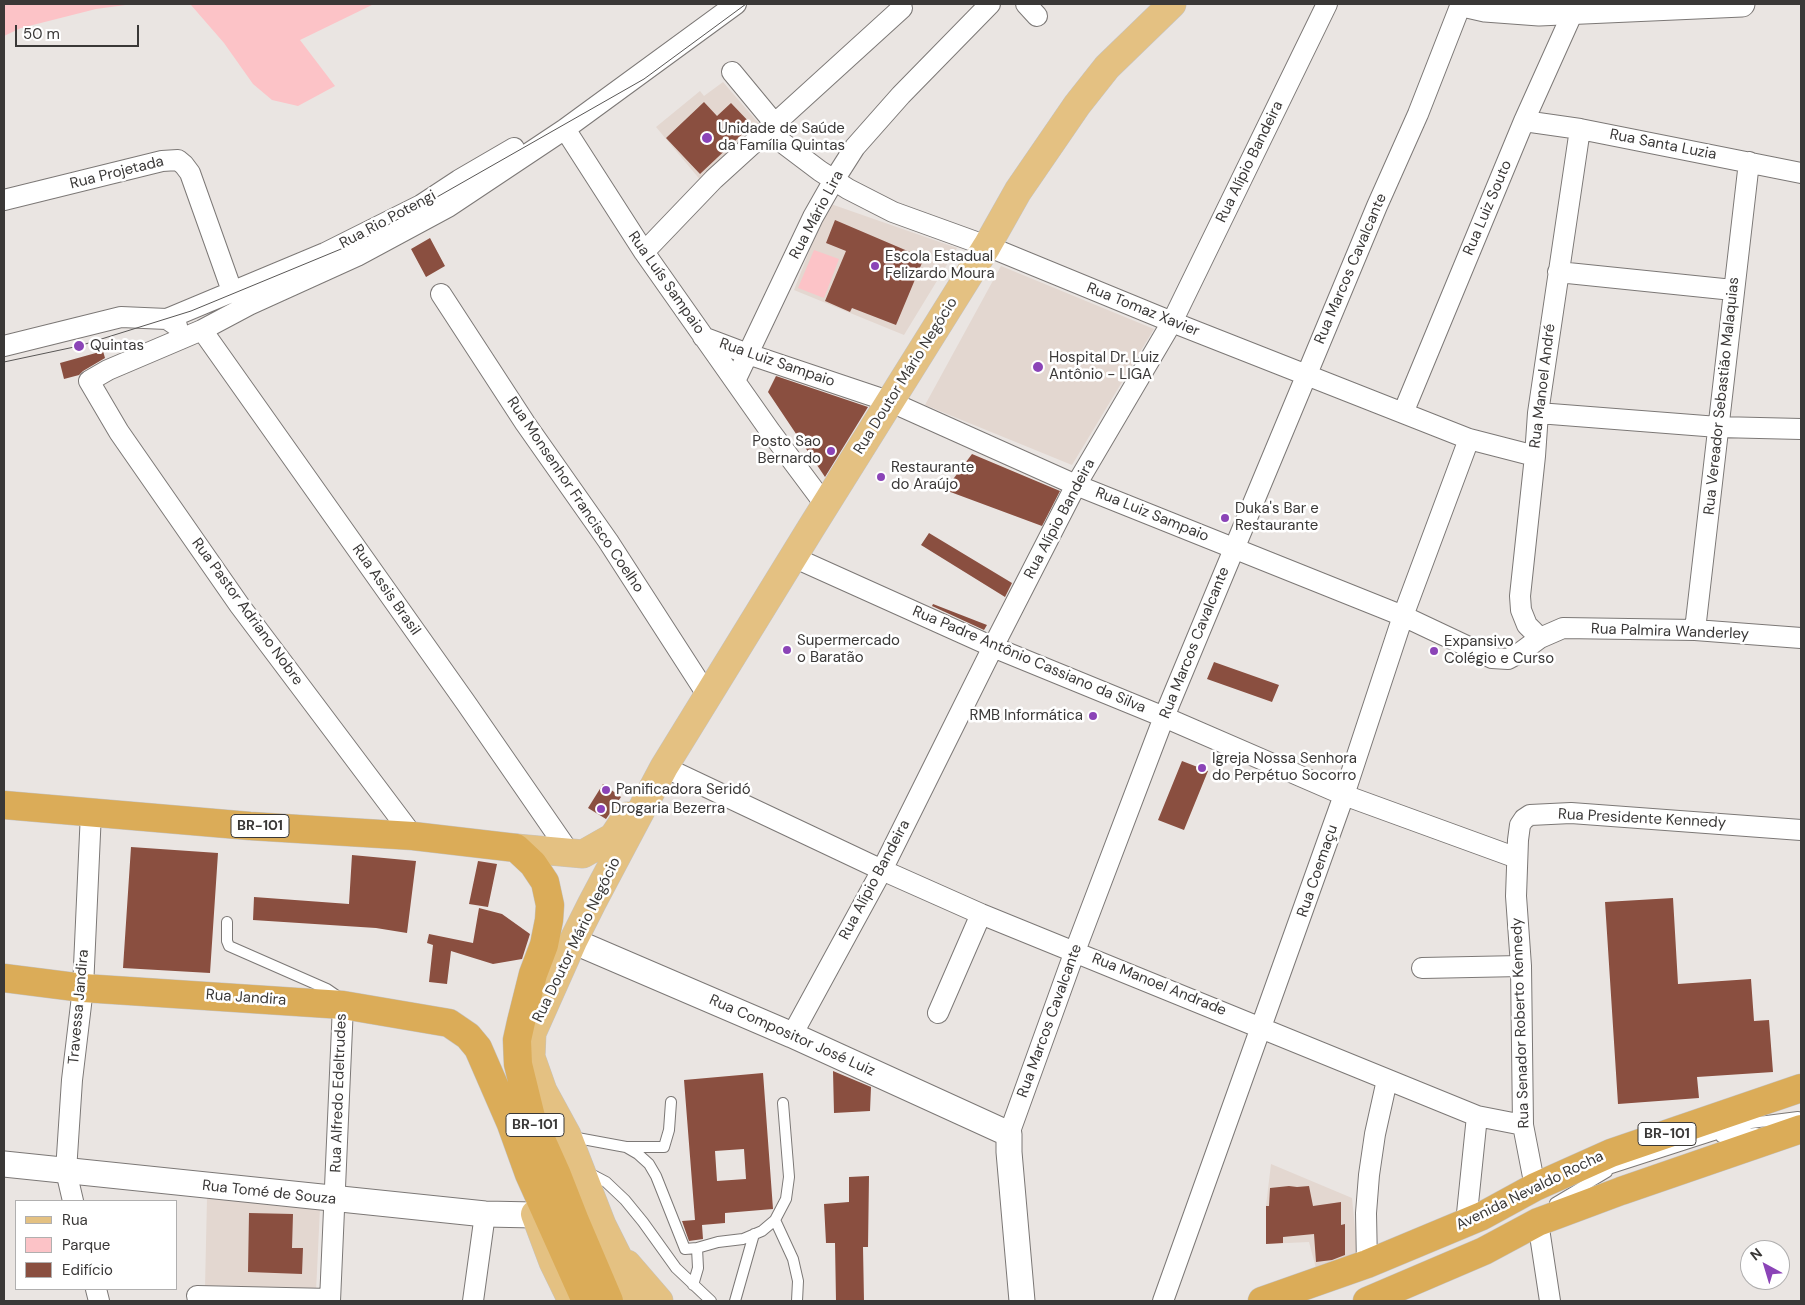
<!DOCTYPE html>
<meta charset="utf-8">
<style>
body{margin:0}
#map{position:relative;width:1805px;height:1305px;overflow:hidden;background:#eae5e2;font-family:"DM Sans",sans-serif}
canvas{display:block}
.frame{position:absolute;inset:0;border:5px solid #3a3837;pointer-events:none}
.legend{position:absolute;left:15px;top:1200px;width:162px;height:90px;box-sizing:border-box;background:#fff;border:1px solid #b0afaf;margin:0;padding:6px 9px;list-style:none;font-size:15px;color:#3a3837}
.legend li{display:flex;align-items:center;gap:10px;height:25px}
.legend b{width:25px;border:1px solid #b0afaf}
.north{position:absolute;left:1740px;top:1240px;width:50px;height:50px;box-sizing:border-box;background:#fff;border:1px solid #b0afaf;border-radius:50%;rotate:321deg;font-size:14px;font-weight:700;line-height:20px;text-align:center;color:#3a3837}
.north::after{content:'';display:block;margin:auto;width:18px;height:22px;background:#8b44b7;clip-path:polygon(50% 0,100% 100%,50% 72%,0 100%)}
.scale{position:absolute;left:15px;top:25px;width:124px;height:22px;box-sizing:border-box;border:2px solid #3a3837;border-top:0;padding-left:6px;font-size:15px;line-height:18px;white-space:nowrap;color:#3a3837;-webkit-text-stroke:4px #fff;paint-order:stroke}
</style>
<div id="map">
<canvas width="1805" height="1305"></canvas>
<div class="frame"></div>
<ul class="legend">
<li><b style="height:6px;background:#e4c182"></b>Rua</li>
<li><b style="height:14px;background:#fcc3c7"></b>Parque</li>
<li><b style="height:14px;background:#8a4f40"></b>Edifício</li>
</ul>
<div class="north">N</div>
<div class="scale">50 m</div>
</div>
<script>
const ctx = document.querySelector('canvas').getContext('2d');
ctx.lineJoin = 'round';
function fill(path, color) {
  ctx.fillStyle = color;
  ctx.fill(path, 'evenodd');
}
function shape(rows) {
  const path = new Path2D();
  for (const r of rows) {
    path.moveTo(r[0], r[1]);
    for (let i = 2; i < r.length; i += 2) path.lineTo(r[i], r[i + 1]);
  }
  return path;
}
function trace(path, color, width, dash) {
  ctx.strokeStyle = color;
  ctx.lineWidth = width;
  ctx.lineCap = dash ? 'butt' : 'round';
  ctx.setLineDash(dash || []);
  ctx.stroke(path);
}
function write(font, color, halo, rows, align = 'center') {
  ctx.font = font + ' "DM Sans",sans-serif';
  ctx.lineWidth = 5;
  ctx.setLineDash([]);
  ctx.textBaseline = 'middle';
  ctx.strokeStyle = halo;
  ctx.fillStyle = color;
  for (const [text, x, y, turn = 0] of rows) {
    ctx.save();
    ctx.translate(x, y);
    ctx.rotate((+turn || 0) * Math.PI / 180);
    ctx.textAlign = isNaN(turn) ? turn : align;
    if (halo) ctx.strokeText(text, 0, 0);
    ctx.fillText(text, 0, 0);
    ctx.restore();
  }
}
const built = shape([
 [723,82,761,126,702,182,656,127,700,91,704,96],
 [828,203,957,248,904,335,794,290],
 [1001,266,1154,329,1072,465,925,405],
 [1271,1164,1352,1198,1358,1258,1317,1272,1309,1242,1266,1244,1266,1206],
 [207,1198,320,1208,316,1292,205,1288]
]);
const green = shape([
 [4,4,133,4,96,9,21,28,4,36],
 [174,4,374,4,300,40,335,86,298,106,272,100,253,84,224,43,191,5],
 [814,250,839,259,824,298,798,288]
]);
const building = shape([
 [704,102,717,116,731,103,752,125,700,174,666,138],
 [835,220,924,258,896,325,852,308,850,312,825,301,846,251,826,243],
 [430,238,445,266,426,277,411,249],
 [103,351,105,358,83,371,79,375,64,379,60,363],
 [776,376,868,407,825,477,768,392],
 [972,454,1060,491,1042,526,945,490],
 [929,533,1012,583,1005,597,921,545],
 [933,604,987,625,984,630,932,606],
 [1214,662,1279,685,1272,702,1207,679],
 [1182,761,1208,771,1184,830,1158,820],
 [603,784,621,797,606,819,588,808],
 [131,847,218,853,210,973,123,968],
 [352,855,416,861,407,933,376,928,253,920,254,897,349,904],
 [478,861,497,864,488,907,469,904],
 [1673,898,1678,984,1751,979,1754,1021,1769,1020,1773,1072,1697,1077,1699,1098,1618,1104,1605,902],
 [479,908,502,914,530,934,522,959,493,964,451,951,447,984,429,982,433,945,427,943,429,934,473,943],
 [833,1071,871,1087,870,1111,834,1113],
 [763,1073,773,1209,725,1213,725,1223,702,1225,703,1239,689,1241,682,1221,695,1220,684,1080],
 [744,1149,746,1179,717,1181,715,1151],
 [869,1176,868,1247,863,1247,864,1301,836,1301,835,1243,826,1243,824,1204,849,1202,849,1177],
 [1289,1186,1297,1187,1309,1186,1313,1206,1341,1202,1341,1225,1345,1224,1345,1255,1332,1260,1316,1262,1314,1234,1283,1237,1283,1243,1266,1244,1266,1206,1269,1206,1270,1188],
 [249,1213,293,1214,292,1248,303,1248,302,1274,248,1272]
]);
const service = shape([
 [227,922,227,941,229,946,327,989,340,998],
 [572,1137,626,1147,638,1154,649,1164,656,1176,685,1249,697,1248,698,1268,693,1285],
 [1721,1137,1756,1133],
 [627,1147,664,1147,669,1130,671,1102],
 [587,1172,606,1182,625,1200,643,1222,676,1268,711,1301],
 [1599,1172,1751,1123,1798,1117],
 [1555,1203,1607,1172],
 [775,1220,793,1259,798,1281,797,1301],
 [697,1248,718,1242,743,1239,762,1231,775,1220,786,1199,789,1177,783,1103],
 [735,1301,754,1234]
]);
const minor = shape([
 [1026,4,1037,16],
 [732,72,775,124],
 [1524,121,1580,129,1801,173],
 [565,129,644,252,770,431,826,506],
 [767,131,820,171,848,189,893,212,987,246,1172,322,1469,439,1535,456],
 [4,200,162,161,178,160,184,165,190,173,232,291],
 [644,252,714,179,902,8],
 [1558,272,1733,290],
 [441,294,525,423,608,541,708,696],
 [167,319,325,253,421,205,459,180,514,148],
 [202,330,466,703,569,852],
 [703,337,748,354,891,402,1076,485,1403,616,1492,658,1508,659,1521,652,1540,638,1563,628,1695,630,1801,638],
 [4,346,121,317,167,319,177,326],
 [735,381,813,217,834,180,855,147,901,95,990,4],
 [1403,413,1524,121,1573,12],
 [1538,413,1718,427,1801,429],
 [793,557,993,647,1164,717,1344,795,1517,858],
 [1695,630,1749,162],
 [1540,638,1527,625,1521,610,1520,596,1535,456,1538,413,1580,129],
 [664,767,882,870,981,914,1477,1116,1523,1125],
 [413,836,240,606,119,432,89,381,108,370,202,330,249,305,357,256,448,207,565,129,736,4],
 [1422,968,1521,966],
 [938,1013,981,914],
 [792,1035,882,870,993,647,1076,485,1172,322,1327,4],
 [1009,1134,1075,951,1164,717,1377,206,1418,114,1461,4],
 [1535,1187,1523,1125,1521,966,1516,896,1518,840,1520,825,1524,819,1530,815,1571,813,1801,830],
 [73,1201,66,1171,72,1080,83,988,91,812],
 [1538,1222,1550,1301],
 [1466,1223,1477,1116],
 [1367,1264,1366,1213,1369,1175,1375,1134,1387,1080],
 [96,1289,99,1301],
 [197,1296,330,1299],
 [330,1301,343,1005],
 [473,1301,485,1214],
 [1163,1301,1344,795,1403,616,1469,439]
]);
const tertiary = shape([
 [1463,4,1485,9,1539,13,1742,4],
 [573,941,792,1035,1009,1134,1009,1152,1022,1301],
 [4,1164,485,1214,535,1215]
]);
const primary = shape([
 [516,848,583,854,613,837,627,816],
 [535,1214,553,1262,572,1301],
 [627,1264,659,1301],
 [634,1301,629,1279,602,1225,567,1135,543,1091,531,1057,532,1033,573,941,592,903,664,767,811,528,987,246,1018,191,1077,105,1107,67,1172,4]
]);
const trunk = shape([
 [4,805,250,826,413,836,516,848,533,864,545,882,550,905,549,920,544,945,533,974,521,1022,517,1040,518,1064,531,1117,557,1175,575,1221,609,1301],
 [4,978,83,988,343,1005,449,1023,468,1036,478,1048,511,1124,529,1174,586,1301],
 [1262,1301,1367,1264,1482,1216,1535,1187,1611,1153,1801,1088],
 [1367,1301,1484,1251,1538,1222,1621,1191,1801,1129]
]);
const tram = shape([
 [4,362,79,346,191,311,358,242,644,79,746,4]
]);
const markers = [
 [707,138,6,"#8b44b7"],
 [875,266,5,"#8b44b7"],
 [79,346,6,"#8b44b7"],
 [1038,367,6,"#8b44b7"],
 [831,451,5,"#8b44b7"],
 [881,477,5,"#8b44b7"],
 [1225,518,5,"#8b44b7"],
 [787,650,5,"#8b44b7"],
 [1434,651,5,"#8b44b7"],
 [1093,716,5,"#8b44b7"],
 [1202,768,5,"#8b44b7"],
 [606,790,5,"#8b44b7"],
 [601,809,5,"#8b44b7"]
];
const shields = [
 [260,826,58],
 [535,1125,58],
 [1667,1134,58]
];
const shieldNames = [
 ["BR-101",260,826],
 ["BR-101",535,1125],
 ["BR-101",1667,1134]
];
const poiNames = [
 ["Unidade de Saúde",718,129],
 ["da Família Quintas",718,146],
 ["Escola Estadual",885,257],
 ["Felizardo Moura",885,274],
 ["Quintas",90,346],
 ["Hospital Dr. Luiz",1049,358],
 ["Antônio - LIGA",1049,375],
 ["Posto Sao",821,442,"right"],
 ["Bernardo",821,459,"right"],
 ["Restaurante",891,468],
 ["do Araújo",891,485],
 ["Duka's Bar e",1235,509],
 ["Restaurante",1235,526],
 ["Supermercado",797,641],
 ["o Baratão",797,658],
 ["Expansivo",1444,642],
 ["Colégio e Curso",1444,659],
 ["RMB Informática",1083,716,"right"],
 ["Igreja Nossa Senhora",1212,759],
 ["do Perpétuo Socorro",1212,776],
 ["Panificadora Seridó",616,790],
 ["Drogaria Bezerra",611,809]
];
const streetNames = [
 ["Rua Santa Luzia",1663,145,11],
 ["Rua Alípio Bandeira",1250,162,-64],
 ["Rua Projetada",117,173,-14],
 ["Rua Luiz Souto",1488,208,-67],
 ["Rua Mário Lira",817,215,-62],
 ["Rua Rio Potengi",388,220,-28],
 ["Rua Marcos Cavalcante",1351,269,-67],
 ["Rua Luís Sampaio",666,283,55],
 ["Rua Tomaz Xavier",1143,310,22],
 ["Rua Luiz Sampaio",777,363,19],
 ["Rua Doutor Mário Negócio",906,376,-58],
 ["Rua Manoel André",1543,386,-83],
 ["Rua Vereador Sebastião Malaquias",1722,396,-84],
 ["Rua Monsenhor Francisco Coelho",575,495,56],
 ["Rua Luiz Sampaio",1152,515,22],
 ["Rua Alípio Bandeira",1060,519,-62],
 ["Rua Assis Brasil",386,590,55],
 ["Rua Pastor Adriano Nobre",247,612,54],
 ["Rua Palmira Wanderley",1670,632,2],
 ["Rua Marcos Cavalcante",1195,643,-68],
 ["Rua Padre Antônio Cassiano da Silva",1029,660,23],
 ["Rua Presidente Kennedy",1642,819,3],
 ["Rua Coemaçu",1318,871,-71],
 ["Rua Alípio Bandeira",875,880,-62],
 ["Rua Doutor Mário Negócio",577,940,-64],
 ["Rua Manoel Andrade",1159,985,22],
 ["Rua Jandira",246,998,4],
 ["Travessa Jandira",79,1007,-85],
 ["Rua Marcos Cavalcante",1050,1021,-70],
 ["Rua Senador Roberto Kennedy",1521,1023,-92],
 ["Rua Compositor José Luiz",792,1036,24],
 ["Rua Alfredo Edeltrudes",339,1093,-88],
 ["Avenida Nevaldo Rocha",1530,1191,-26],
 ["Rua Tomé de Souza",269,1193,6]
];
fill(built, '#e3d7d0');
fill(green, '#fcc3c7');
fill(building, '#8a4f40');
trace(service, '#7c7876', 12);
trace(minor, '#7c7876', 22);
trace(tertiary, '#7c7876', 27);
trace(primary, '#c4c3c3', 29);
trace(trunk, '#c4c3c3', 29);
trace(service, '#fff', 10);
trace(minor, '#fff', 20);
trace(tertiary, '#fff', 25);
trace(primary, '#e4c182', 28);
trace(trunk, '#dbac58', 28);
trace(tram, '#595756', 1);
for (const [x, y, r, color] of markers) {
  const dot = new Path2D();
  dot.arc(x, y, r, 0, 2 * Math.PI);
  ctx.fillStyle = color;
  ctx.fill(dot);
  trace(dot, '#fff', 2);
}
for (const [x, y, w] of shields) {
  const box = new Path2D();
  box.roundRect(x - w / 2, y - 11.5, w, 23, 4);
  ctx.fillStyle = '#fff';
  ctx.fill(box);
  trace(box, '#3a3837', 1);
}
write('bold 14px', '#3a3837', null, shieldNames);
write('15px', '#3a3837', '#fff', poiNames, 'left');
write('15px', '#3a3837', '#fff', streetNames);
</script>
